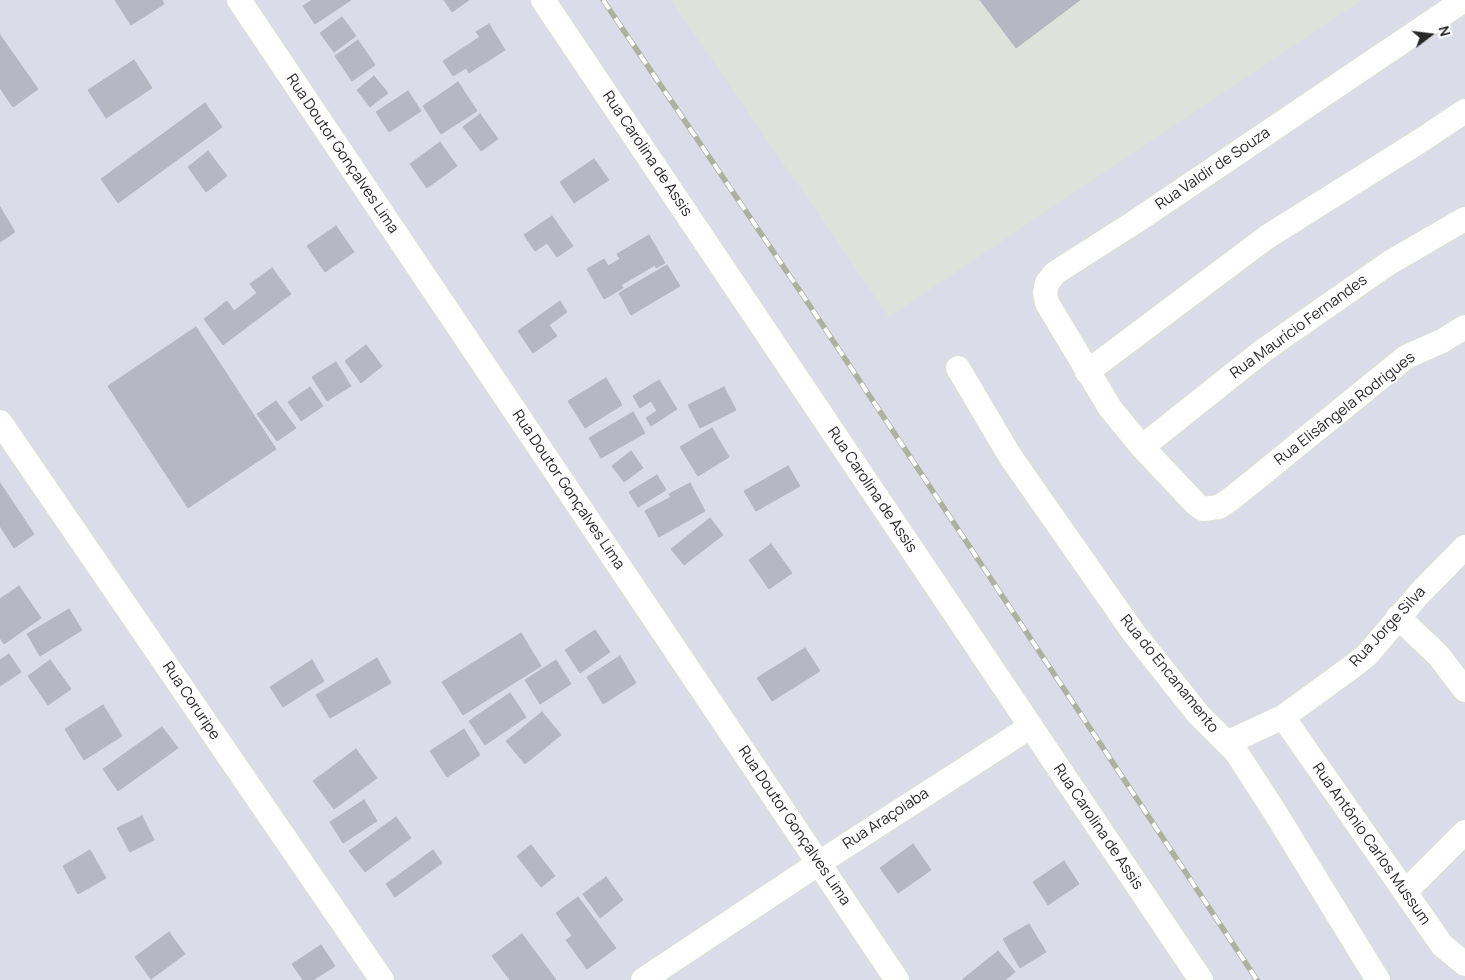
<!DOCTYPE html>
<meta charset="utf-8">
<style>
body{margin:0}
#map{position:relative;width:1465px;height:980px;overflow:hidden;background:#dadce9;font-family:Manrope,sans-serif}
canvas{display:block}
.north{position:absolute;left:1405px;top:10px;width:50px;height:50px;-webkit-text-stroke:4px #fff;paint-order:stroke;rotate:75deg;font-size:14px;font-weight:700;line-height:20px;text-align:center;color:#282828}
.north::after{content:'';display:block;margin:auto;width:18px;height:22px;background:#282828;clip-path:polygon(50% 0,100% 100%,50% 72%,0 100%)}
</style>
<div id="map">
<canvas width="1465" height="980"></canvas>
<div class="north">N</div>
</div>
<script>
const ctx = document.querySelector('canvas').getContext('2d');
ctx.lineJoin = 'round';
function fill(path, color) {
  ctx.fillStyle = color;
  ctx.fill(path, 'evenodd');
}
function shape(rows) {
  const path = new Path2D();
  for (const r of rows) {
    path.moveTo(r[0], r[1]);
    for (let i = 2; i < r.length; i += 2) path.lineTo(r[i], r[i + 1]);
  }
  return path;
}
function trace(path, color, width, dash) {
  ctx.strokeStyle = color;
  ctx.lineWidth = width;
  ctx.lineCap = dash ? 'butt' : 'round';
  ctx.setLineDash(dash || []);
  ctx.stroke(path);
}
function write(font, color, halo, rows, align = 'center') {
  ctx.font = font + ' Manrope,sans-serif';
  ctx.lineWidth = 4;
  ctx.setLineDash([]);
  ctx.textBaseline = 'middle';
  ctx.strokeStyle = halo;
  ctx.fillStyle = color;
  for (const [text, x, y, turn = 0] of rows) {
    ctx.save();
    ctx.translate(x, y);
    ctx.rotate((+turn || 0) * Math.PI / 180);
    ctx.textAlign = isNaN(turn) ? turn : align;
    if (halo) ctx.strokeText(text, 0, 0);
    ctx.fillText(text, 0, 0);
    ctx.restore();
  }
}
const industrial = shape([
 [671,0,1362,0,889,317]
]);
const building = shape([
 [115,0,162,0,164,4,131,25,115,0],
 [312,0,351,0,315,24,303,6,312,0],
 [444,0,469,0,452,12,444,0],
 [980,0,1080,0,1016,48,980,0],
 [342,17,356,36,334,52,320,33,342,17],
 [489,24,505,50,469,73,466,68,453,76,443,61,480,37,476,32,489,24],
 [0,35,38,89,13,107,0,88,0,35],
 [358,40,375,65,352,81,335,56,358,40],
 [134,60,152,88,106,118,88,90,134,60],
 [374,76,388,93,370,107,357,90,374,76],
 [458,82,477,111,441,134,423,106,458,82],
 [408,91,421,111,389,132,376,112,408,91],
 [205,103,222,127,118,203,101,179,205,103],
 [480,114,498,139,481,151,463,127,480,114],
 [440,142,457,166,427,188,410,164,440,142],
 [208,151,227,176,206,192,188,167,208,151],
 [594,159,609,180,574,203,560,182,594,159],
 [0,207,15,232,0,242,0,207],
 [552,216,573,246,557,257,547,243,535,251,524,235,552,216],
 [336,226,354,252,325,272,307,246,336,226],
 [649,235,665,263,656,268,655,265,621,285,623,288,604,299,587,269,604,259,608,266,620,259,617,254,649,235],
 [667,265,680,286,631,315,619,293,667,265],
 [272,268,291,294,223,345,204,319,227,301,234,311,257,293,250,284,272,268],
 [560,301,567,312,549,325,557,336,533,353,518,331,560,301],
 [196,327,276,449,188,508,108,386,196,327],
 [366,345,382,366,361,383,345,361,366,345],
 [336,362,351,386,327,401,312,377,336,362],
 [606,378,622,405,585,428,568,401,606,378],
 [659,380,677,409,651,426,646,418,657,411,651,401,640,408,633,396,659,380],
 [310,387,323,406,301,421,288,402,310,387],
 [724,387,736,410,700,428,688,405,724,387],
 [276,401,296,428,277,441,257,414,276,401],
 [633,412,645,433,601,458,589,438,633,412],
 [712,428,729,457,698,476,680,447,712,428],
 [631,451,643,468,624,482,612,466,631,451],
 [788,466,800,486,756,511,744,491,788,466],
 [657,475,666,490,638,507,629,492,657,475],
 [0,483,34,534,14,548,0,526,0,483],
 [690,483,705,511,659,537,645,511,671,497,669,494,690,483],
 [710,518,723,535,684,565,671,549,710,518],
 [771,544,792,573,769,589,749,560,771,544],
 [19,586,41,618,4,644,0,638,0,599,19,586],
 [69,609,82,630,40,656,27,634,69,609],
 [595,630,610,652,580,673,565,650,595,630],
 [521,633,541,666,463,715,442,682,521,633],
 [805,648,820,671,772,701,757,678,805,648],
 [9,654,21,672,0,686,0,660,9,654],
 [620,656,636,683,603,704,587,677,620,656],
 [377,658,391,683,330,718,316,695,377,658],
 [50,660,71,689,48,705,28,676,50,660],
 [312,660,324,681,283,707,270,687,312,660],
 [556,660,571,684,540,704,525,680,556,660],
 [510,693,526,717,485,745,469,721,510,693],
 [103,705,122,736,84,760,65,729,103,705],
 [542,712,561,735,525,764,506,741,542,712],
 [162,727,178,748,118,791,103,769,162,727],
 [464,729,480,755,447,777,430,751,464,729],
 [356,749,377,778,334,809,313,781,356,749],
 [364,800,377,821,343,843,330,822,364,800],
 [142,816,154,840,130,852,117,828,142,816],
 [396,817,411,838,365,872,349,851,396,817],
 [913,844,931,870,898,893,880,868,913,844],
 [531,845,555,876,541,887,517,856,531,845],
 [90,850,106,878,78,894,63,866,90,850],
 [433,850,442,863,395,897,386,884,433,850],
 [1064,861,1079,884,1048,905,1033,882,1064,861],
 [606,877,623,900,600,918,583,894,606,877],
 [578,897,616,948,587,969,566,940,572,936,556,913,578,897],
 [1029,924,1046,952,1020,968,1003,939,1029,924],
 [169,932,185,954,151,979,135,957,169,932],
 [522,934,556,980,510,980,492,956,522,934],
 [321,945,335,966,313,980,303,980,292,964,321,945],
 [998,951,1015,972,1005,980,962,980,998,951]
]);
const minor = shape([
 [239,0,897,980],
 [543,0,1201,980],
 [1464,0,1135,222,1055,273,1047,283,1045,293,1047,303,1110,408,1142,447,1196,504,1203,509,1219,507,1231,499,1406,357,1442,341,1465,327],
 [958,368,1010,456,1133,632,1198,714,1236,752,1273,809,1378,980],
 [1087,372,1267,237,1420,141,1465,111],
 [0,422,382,980],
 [1142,447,1264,350,1389,263,1465,219],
 [1398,617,1438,655,1465,690],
 [1283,717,1442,945,1465,964],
 [1227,743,1283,717,1349,669,1367,655,1418,595,1465,547],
 [1405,892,1465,832],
 [643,980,819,863,1030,727]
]);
const rail = shape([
 [603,0,810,306,1257,980]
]);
const streetNames = [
 ["Rua Doutor Gonçalves Lima",342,154,56],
 ["Rua Carolina de Assis",647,154,56],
 ["Rua Valdir de Souza",1213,169,-34],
 ["Rua Maurício Fernandes",1299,327,-36],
 ["Rua Elisângela Rodrigues",1345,409,-38],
 ["Rua Doutor Gonçalves Lima",568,490,56],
 ["Rua Carolina de Assis",872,490,56],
 ["Rua Jorge Silva",1388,627,-47],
 ["Rua do Encanamento",1169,674,51],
 ["Rua Coruripe",191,701,56],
 ["Rua Araçoiaba",886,819,-33],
 ["Rua Doutor Gonçalves Lima",794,826,56],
 ["Rua Carolina de Assis",1098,827,56],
 ["Rua Antônio Carlos Mussum",1371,844,55]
];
fill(industrial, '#dee2da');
fill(building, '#b6b7c2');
trace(building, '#b4b5c4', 1);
trace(minor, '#dee0cf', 26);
trace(minor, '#fff', 24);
trace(rail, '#aeb19d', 5.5);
trace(rail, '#fff', 4, [11]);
write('15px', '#282828', '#fff', streetNames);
</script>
